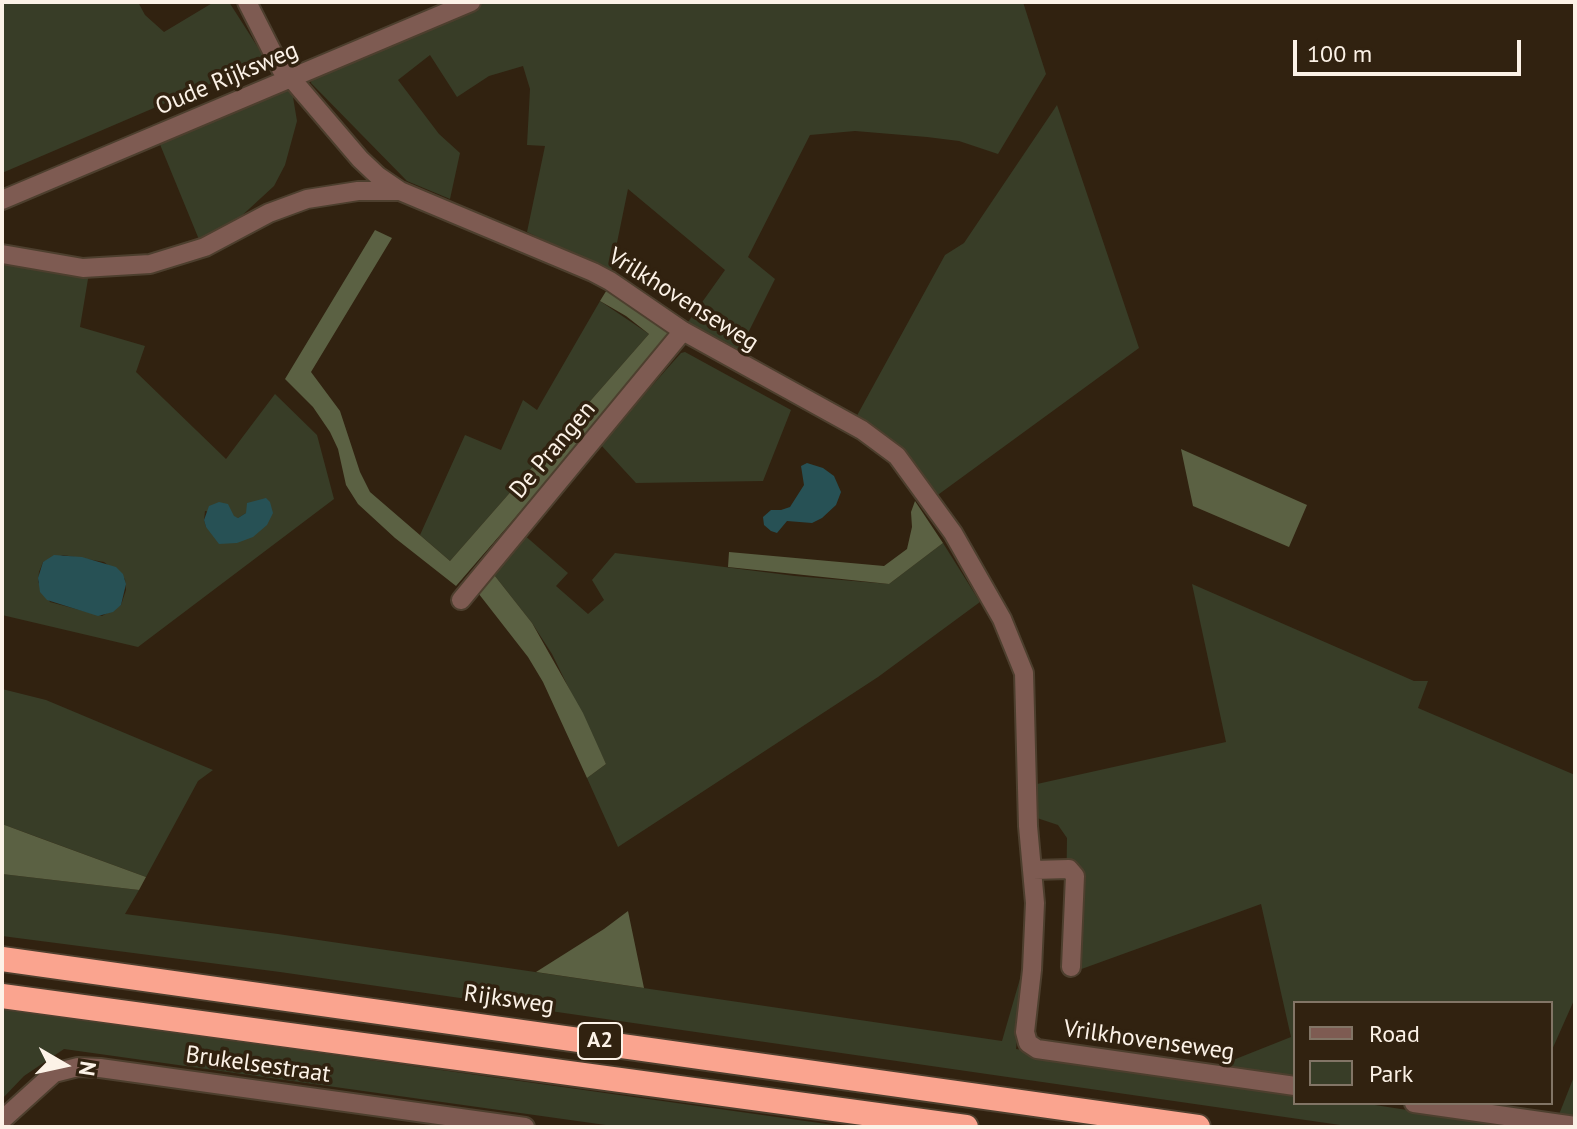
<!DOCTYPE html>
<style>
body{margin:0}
#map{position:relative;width:1577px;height:1129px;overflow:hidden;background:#312210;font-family:"PT Sans",sans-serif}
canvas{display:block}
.frame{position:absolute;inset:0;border:4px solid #fcf2e7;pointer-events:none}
.legend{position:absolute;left:1293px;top:1001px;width:260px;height:104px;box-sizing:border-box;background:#312210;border:2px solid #827566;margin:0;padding:10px 14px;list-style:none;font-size:24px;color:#fcf2e7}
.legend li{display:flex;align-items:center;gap:16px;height:40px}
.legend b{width:40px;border:2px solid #827566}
.north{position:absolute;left:24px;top:1025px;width:80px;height:80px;-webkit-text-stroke:6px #312210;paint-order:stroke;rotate:99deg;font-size:22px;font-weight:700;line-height:32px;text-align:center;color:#fcf2e7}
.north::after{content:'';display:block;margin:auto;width:28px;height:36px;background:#fcf2e7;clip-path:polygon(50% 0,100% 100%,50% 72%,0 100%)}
.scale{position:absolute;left:1293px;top:40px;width:228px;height:36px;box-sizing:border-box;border:4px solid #fcf2e7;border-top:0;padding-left:10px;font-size:24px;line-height:28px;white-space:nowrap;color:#fcf2e7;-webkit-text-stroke:6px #312210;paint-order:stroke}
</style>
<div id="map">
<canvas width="1577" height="1129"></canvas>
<div class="frame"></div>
<ul class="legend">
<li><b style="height:10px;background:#7e5b52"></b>Road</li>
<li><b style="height:22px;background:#383d27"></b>Park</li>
</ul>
<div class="north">N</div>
<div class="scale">100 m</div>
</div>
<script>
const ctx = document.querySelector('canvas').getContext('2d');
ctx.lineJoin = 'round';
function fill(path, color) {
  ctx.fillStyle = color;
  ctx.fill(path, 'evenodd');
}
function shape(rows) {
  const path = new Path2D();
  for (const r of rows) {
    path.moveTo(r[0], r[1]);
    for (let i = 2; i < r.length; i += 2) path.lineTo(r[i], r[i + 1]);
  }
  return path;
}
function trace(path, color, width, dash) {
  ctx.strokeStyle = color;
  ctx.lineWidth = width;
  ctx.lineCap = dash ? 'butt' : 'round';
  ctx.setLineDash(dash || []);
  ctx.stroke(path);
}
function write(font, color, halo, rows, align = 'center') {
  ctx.font = font + ' "PT Sans",sans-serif';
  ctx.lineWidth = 7;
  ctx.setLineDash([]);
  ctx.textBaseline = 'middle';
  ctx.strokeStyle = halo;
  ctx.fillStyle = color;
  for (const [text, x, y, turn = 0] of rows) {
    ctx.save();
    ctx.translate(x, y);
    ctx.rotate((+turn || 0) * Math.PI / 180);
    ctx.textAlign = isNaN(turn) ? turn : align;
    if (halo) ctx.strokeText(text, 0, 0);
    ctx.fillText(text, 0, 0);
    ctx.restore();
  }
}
const green = shape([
 [2,2,138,2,145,15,164,32,214,2,229,2,266,60,2,173],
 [485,2,1023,2,1046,74,998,154,959,141,927,137,855,131,810,135,748,257,775,279,738,353,688,322,725,270,628,189,611,272,527,232,545,146,527,145,530,89,523,66,489,76,457,97,430,55,398,80,439,134,460,153,450,199,407,181,311,83,312,76],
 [291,85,297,121,285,165,274,186,236,221,200,242,159,142],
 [1057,105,1139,348,935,497,908,455,854,421,945,255,964,243],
 [2,264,89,273,80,327,145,346,136,372,226,459,275,394,317,435,334,499,138,647,2,615],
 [205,511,238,518,246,513,237,543,206,527,204,520],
 [63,555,104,562,125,579,126,590,121,605,102,616,50,602,38,582,39,572,43,562],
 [600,301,649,334,450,561,420,535,465,435,501,450,523,400,537,410],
 [685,352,791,410,763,481,636,483,600,444,681,353],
 [523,534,568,573,556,586,588,614,604,600,592,580,615,553,795,576,889,584,943,543,980,602,878,677,618,847,587,778,606,764,552,654,532,623,491,571],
 [1192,584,1414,681,1428,681,1418,708,1575,775,1575,998,1551,1052,1551,1003,1295,1003,1295,1077,1218,1066,1291,1037,1261,904,1065,975,1067,838,1058,825,1037,818,1037,784,1226,742],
 [2,689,46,700,213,770,198,781,146,877,2,824],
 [2,874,139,890,125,914,278,934,1002,1041,1026,958,1016,1049,1295,1093,1295,1103,1362,1103,1517,1127,1354,1127,280,972,2,936],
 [2,1008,127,1026,848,1127,620,1127,64,1049,24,1076,2,1099],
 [1575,1074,1575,1120,1558,1117]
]);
const forest = shape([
 [375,230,392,238,311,372,340,411,360,472,370,492,450,561,649,334,626,316,600,301,608,288,675,333,456,586,395,538,358,504,346,485,338,449,330,432,313,407,285,379],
 [1181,449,1307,505,1289,547,1193,506],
 [915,501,943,543,889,584,728,567,729,552,884,566,907,549,912,527,911,512],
 [491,571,532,623,583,713,606,764,587,778,543,682,528,657,475,589],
 [2,824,37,837,146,877,139,890,2,874],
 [628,911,644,988,536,972,604,929]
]);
const water = shape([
 [807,463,823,468,834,476,841,492,836,505,822,518,812,523,787,521,777,533,771,531,764,525,763,517,771,510,781,510,790,507,804,485,801,466],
 [266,498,270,502,273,513,267,525,253,537,237,543,219,544,206,527,204,520,209,506,219,502,228,504,234,516,238,518,246,513,247,503],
 [54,555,82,557,116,567,123,574,126,584,121,605,113,612,98,616,47,600,40,592,38,578,43,562]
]);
const minor = shape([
 [247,2,281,69,291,78,360,159,378,176,400,191],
 [2,200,471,2],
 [2,254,83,268,150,264,205,247,269,213,307,199,358,191,400,191,593,272,610,281,683,331,862,430,897,456,953,533,1002,619,1024,673,1028,826,1035,903,1032,970,1025,1032,1028,1043,1037,1049,1295,1086],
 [461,600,683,331],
 [1033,870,1069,869,1075,876,1071,967],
 [1414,1103,1575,1126],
 [2,1120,54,1073,78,1067,100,1068,525,1127]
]);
const highway = shape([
 [2,959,1198,1127],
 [2,996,966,1127]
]);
const shields = [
 [600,1041,44]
];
const shieldNames = [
 ["A2",600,1041]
];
const streetNames = [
 ["Oude Rijksweg",227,79,-23],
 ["Vrilkhovenseweg",683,300,32],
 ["De Prangen",553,450,-50],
 ["Rijksweg",509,1000,8],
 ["Vrilkhovenseweg",1149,1041,8],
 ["Brukelsestraat",258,1065,8]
];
fill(green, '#383d27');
fill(forest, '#5b6143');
fill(water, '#275155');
trace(minor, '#4d3f2e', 22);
trace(highway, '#4d3f2e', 28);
trace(minor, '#7e5b52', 18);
trace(highway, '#faa48f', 24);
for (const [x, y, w] of shields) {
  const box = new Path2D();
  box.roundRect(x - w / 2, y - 18, w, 36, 6);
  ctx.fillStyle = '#312210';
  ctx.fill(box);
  trace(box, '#fcf2e7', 2);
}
write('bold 22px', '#fcf2e7', null, shieldNames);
write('24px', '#fcf2e7', '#312210', streetNames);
</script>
